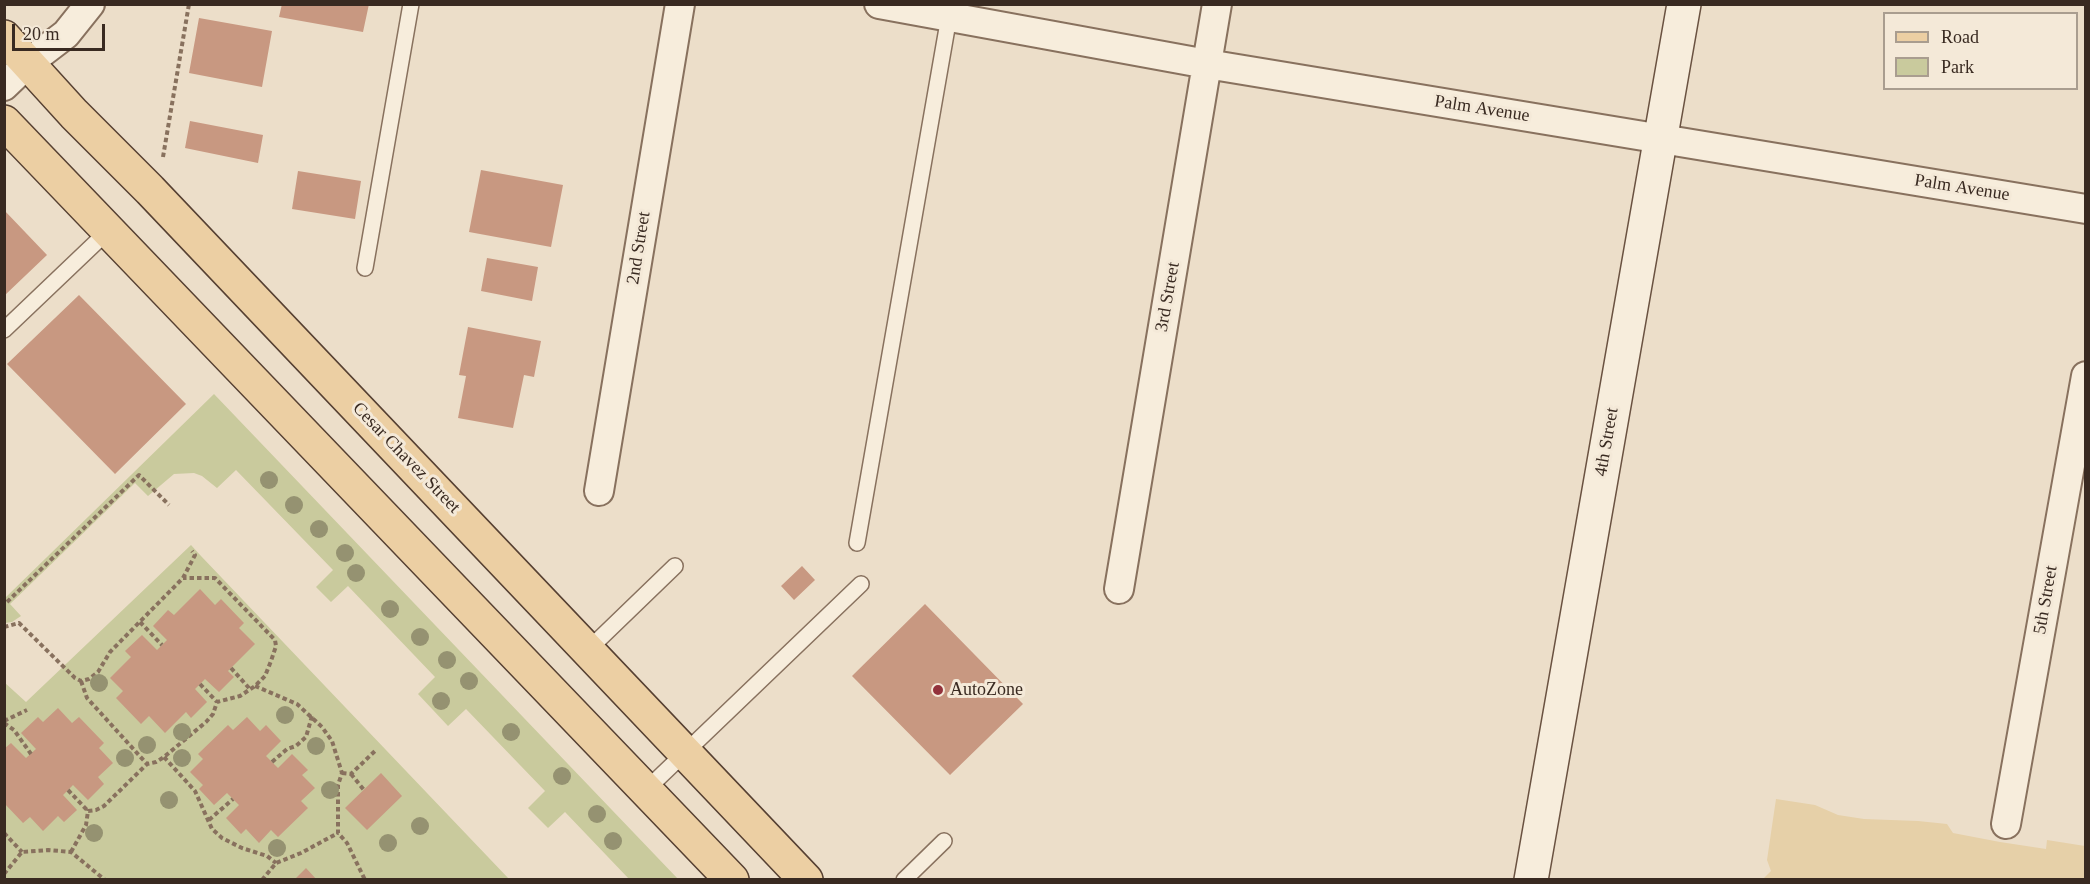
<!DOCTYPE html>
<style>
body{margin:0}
#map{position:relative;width:2090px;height:884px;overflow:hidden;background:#ecdec9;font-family:"Times New Roman",serif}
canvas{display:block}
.frame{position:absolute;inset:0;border:6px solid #392a21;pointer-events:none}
.legend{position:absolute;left:1883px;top:12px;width:195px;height:78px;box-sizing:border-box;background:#f4e9d8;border:2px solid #a99d8f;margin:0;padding:8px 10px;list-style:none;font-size:18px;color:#392a21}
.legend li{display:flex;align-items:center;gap:12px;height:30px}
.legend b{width:30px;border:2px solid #a99d8f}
.scale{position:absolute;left:12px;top:24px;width:93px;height:27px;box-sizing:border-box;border:3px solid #392a21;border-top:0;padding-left:8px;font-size:18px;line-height:21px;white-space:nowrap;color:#392a21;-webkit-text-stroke:4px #f4e9d8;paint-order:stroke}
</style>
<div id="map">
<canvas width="2090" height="884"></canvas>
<div class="frame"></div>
<ul class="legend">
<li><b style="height:8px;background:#eccfa3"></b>Road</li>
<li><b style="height:16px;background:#c9ca9d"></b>Park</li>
</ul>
<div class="scale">20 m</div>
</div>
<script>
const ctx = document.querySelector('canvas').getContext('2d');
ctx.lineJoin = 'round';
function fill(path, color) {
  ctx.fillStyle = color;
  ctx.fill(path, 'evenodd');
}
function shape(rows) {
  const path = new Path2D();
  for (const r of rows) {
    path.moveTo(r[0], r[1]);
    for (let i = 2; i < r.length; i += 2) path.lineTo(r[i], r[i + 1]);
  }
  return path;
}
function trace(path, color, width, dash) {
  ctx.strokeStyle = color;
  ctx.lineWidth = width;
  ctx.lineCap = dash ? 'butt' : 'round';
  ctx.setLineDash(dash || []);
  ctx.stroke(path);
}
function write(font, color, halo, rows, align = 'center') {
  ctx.font = font + ' "Times New Roman",serif';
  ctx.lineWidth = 6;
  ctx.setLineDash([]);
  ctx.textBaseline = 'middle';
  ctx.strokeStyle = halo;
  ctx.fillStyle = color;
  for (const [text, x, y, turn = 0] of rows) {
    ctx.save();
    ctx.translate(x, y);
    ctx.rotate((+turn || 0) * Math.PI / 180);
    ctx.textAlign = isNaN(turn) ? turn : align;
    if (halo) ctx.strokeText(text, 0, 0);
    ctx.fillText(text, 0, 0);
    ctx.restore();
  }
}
const green = shape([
 [214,394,678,879,629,879,565,812,548,828,528,808,545,791,466,709,448,726,418,694,435,677,348,586,331,602,316,587,333,570,236,470,217,488,202,476,194,473,174,474,148,496,135,483,10,604,21,616,12,622,5,623,5,598],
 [191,545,201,556,509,879,5,879,4,682,26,702]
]);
const sand = shape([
 [1776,799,1815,805,1838,815,1864,819,1918,821,1947,824,1953,833,2000,842,2046,849,2047,840,2085,846,2085,879,1763,879,1771,871,1767,860]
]);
const building = shape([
 [282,4,369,4,363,32,279,17],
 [199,18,272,31,262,87,189,73],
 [190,121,263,135,258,163,185,148],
 [481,170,563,185,551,247,469,232],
 [298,171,361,181,355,219,292,209],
 [4,210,47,255,4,296],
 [487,258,538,267,532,301,481,291],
 [79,295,186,404,115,474,7,364],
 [468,327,541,341,534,377,524,375,513,428,458,418,466,376,459,375],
 [802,566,815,580,794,600,781,586],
 [200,589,215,605,221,599,244,623,239,628,255,644,228,671,234,677,219,692,205,679,195,689,207,702,191,718,186,712,165,733,149,716,141,724,116,698,123,691,110,678,131,657,125,651,142,635,157,650,167,640,153,626,168,610,174,615],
 [925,604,1023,704,950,775,852,676],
 [58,708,72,723,79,717,104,743,99,748,113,763,98,777,104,784,88,800,73,785,63,795,77,810,64,822,58,816,43,831,30,817,23,823,4,803,4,749,11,743,26,758,36,749,21,733,38,717,43,722],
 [247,717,260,731,266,725,281,741,266,756,278,768,292,754,308,770,302,775,315,788,301,801,308,808,278,837,271,830,259,843,246,829,241,834,226,818,239,805,227,793,214,805,199,789,203,785,190,772,203,759,198,754,228,725,233,730],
 [381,773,402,796,367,830,345,808],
 [306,868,317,880,294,880]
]);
const path = shape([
 [163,157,189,4],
 [7,602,139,475,169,505],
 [140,622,162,645],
 [4,627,19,623,75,678,81,681,89,679,98,672,110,652,183,578,195,555,192,551],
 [231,668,249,688],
 [81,681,87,698,147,764],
 [200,684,217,702],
 [255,686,297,704,322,727,332,741,342,773,338,785,338,833,347,843,365,880],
 [4,721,27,710],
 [4,723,14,730,31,754],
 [164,757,195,791,212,829,222,838,242,848,267,856,276,863],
 [272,762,287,749,296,746,306,737,312,716],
 [342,773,351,774,376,750],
 [351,774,364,790],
 [68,790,88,811],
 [209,820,233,799],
 [4,833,22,852],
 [71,852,86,825,88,811,96,810,104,806,147,764,156,762,164,757,206,722,213,714,217,702,240,696,255,686,265,676,271,661,276,646,275,640,215,578,183,578],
 [4,874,22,852,48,850,71,852,105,880],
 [262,880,276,863,301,853,338,833]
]);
const lane = shape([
 [365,268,411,4],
 [4,330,109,230],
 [857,543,950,11],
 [588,650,675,566],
 [647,789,861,584],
 [904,880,944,841]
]);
const street = shape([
 [879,4,1207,64,2086,209],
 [4,86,28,63,66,34,90,4],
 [599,491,680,4],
 [1119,589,1217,4],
 [2006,824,2086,376]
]);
const secondary = shape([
 [1531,880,1684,4]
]);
const primary = shape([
 [4,37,74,114,150,190,806,880],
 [4,122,732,880]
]);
const trees = [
 [269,480],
 [294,505],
 [319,529],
 [345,553],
 [356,573],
 [390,609],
 [420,637],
 [447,660],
 [469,681],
 [99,683],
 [441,701],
 [285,715],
 [182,732],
 [511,732],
 [147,745],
 [316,746],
 [125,758],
 [182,758],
 [562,776],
 [330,790],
 [169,800],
 [597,814],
 [420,826],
 [94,833],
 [613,841],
 [388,843],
 [277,848]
];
const markers = [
 [938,690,6,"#93323b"]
];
const streetNames = [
 ["Palm Avenue",1482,109,9],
 ["Palm Avenue",1962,188,9],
 ["2nd Street",639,248,-81],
 ["3rd Street",1168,297,-80],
 ["4th Street",1607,442,-80],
 ["Cesar Chavez Street",406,458,46],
 ["5th Street",2046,600,-80]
];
const poiNames = [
 ["AutoZone",950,690]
];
fill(green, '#c9ca9d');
fill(sand, '#e6d0a8');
fill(building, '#c89881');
trace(lane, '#88715e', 18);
trace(street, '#88715e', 32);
trace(secondary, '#6a5241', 36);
trace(primary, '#564032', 36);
trace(path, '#88715e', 4, [4.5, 3]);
trace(lane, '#f7eddc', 15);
trace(street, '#f7eddc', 28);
trace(secondary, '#f7eddc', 33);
trace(primary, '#eccfa3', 33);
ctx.fillStyle = '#959271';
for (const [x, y] of trees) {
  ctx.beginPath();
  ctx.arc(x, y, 9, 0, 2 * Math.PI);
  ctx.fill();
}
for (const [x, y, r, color] of markers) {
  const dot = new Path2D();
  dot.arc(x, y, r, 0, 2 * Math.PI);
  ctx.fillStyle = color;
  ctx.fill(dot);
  trace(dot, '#f4e9d8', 2);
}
write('18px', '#392a21', '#f4e9d8', streetNames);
write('18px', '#392a21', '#f4e9d8', poiNames, 'left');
</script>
